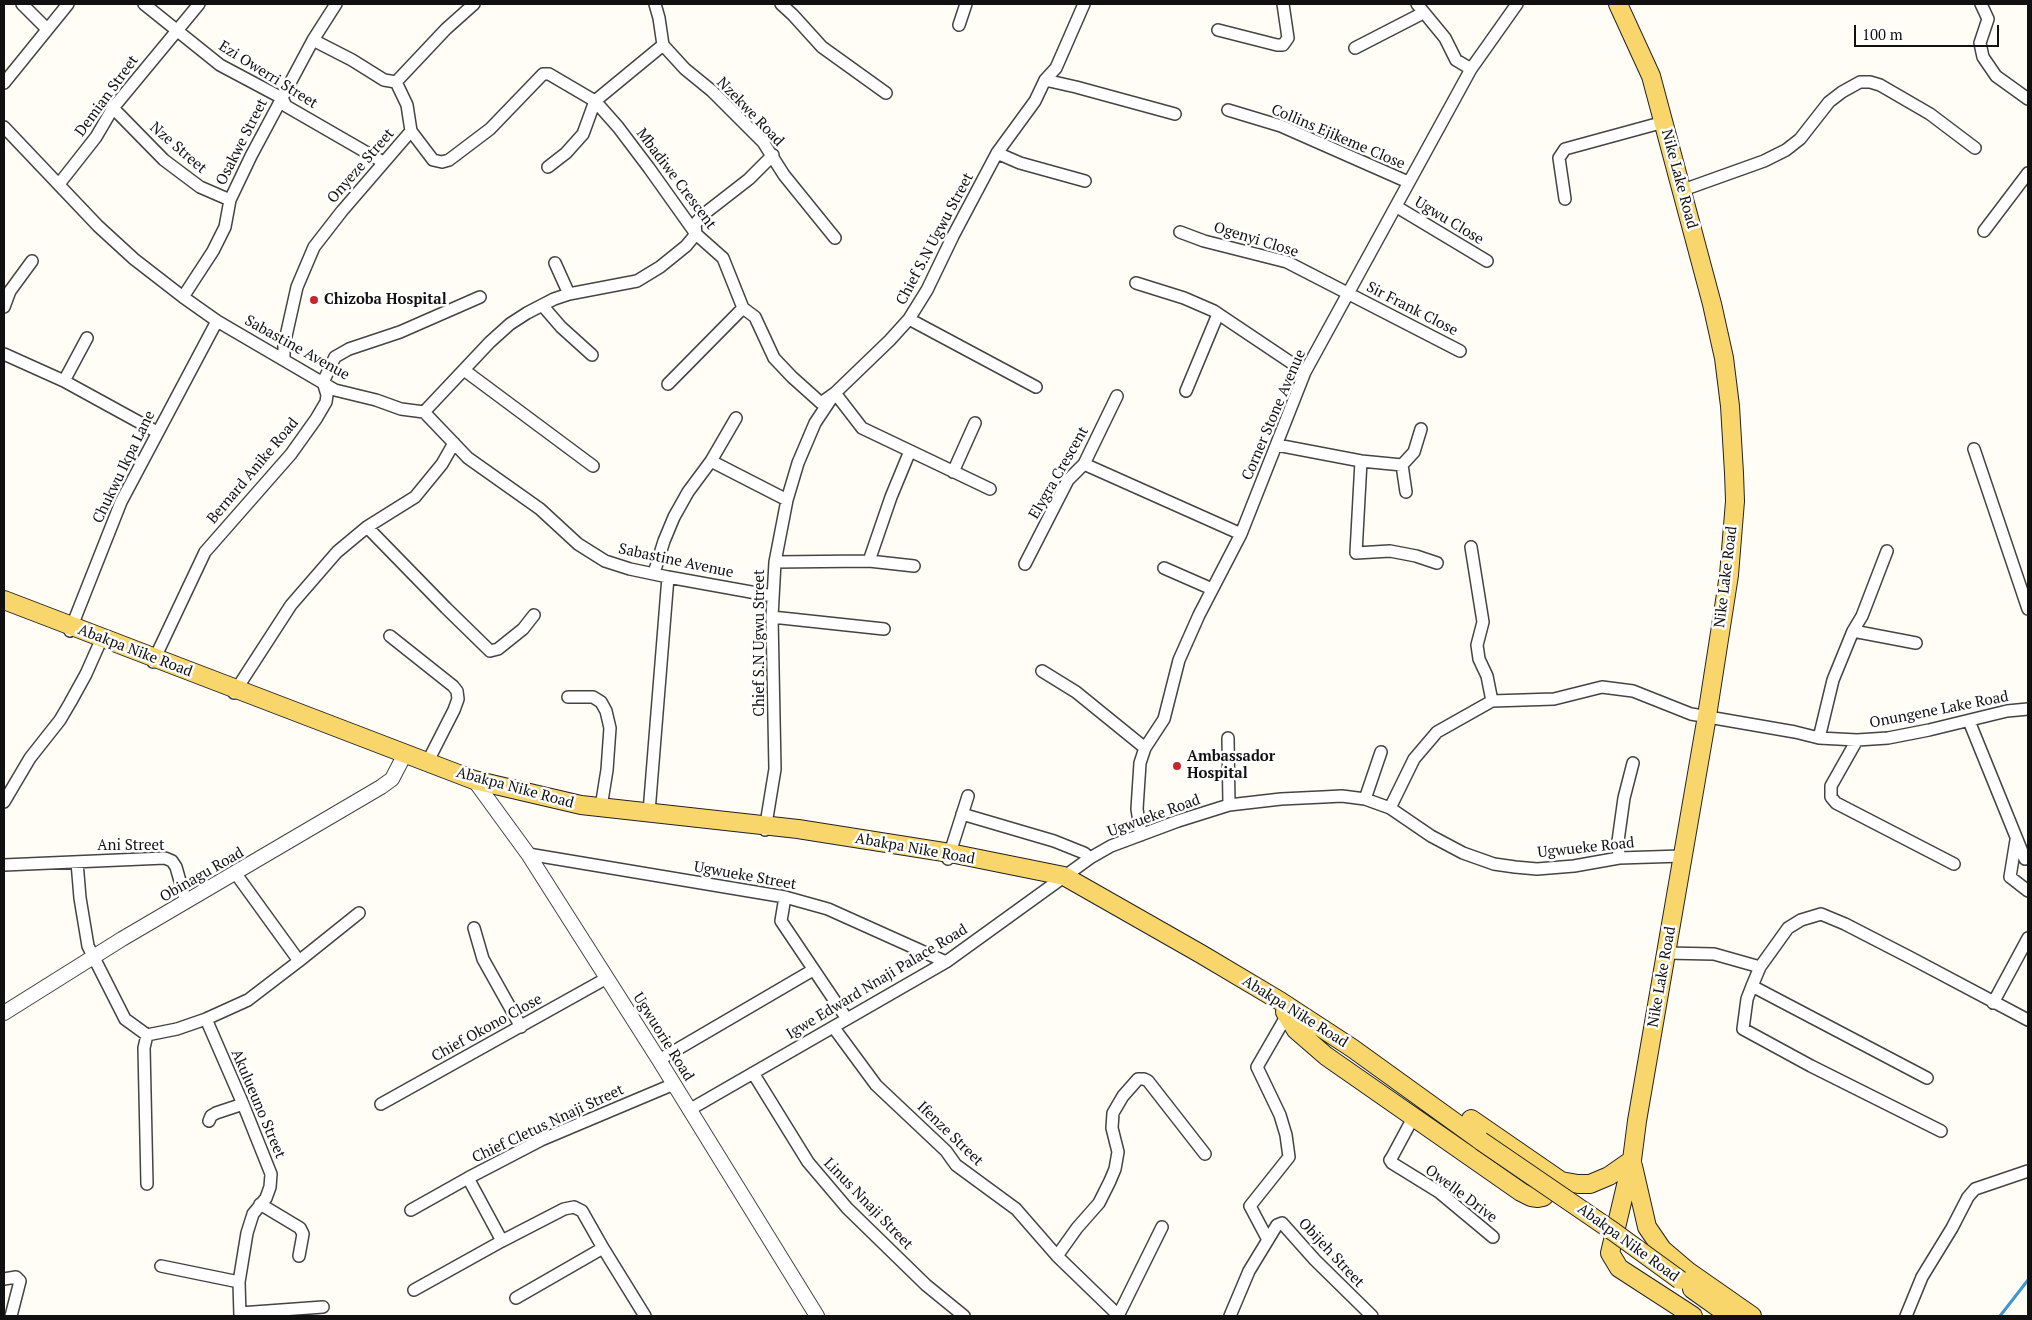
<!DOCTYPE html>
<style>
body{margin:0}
#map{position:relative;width:2032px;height:1320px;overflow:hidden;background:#fffdf5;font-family:"PT Serif",serif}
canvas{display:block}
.frame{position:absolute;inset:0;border:5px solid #111;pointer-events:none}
.scale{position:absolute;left:1854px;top:25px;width:145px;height:22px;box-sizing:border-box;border:2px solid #111;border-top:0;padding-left:6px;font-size:15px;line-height:18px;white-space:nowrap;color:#111;-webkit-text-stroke:4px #fff;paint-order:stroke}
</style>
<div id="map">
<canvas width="2032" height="1320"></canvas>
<div class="frame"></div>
<div class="scale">100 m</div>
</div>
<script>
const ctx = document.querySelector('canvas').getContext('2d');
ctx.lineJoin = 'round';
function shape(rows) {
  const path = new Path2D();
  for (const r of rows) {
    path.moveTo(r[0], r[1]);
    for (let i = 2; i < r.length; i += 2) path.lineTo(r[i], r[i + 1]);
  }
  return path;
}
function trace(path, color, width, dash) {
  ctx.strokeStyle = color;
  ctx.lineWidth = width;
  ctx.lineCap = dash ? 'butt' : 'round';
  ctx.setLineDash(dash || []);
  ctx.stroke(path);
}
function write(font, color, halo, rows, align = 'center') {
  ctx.font = font + ' "PT Serif",serif';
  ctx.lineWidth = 5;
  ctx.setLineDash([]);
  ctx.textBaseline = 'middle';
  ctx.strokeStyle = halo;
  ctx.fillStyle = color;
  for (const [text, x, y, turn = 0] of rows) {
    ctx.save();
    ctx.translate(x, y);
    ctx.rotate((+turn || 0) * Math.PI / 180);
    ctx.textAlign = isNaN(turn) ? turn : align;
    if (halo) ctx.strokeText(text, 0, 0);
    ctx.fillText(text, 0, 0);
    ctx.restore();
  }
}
const stream = shape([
 [2000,1316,2028,1280]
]);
const minor = shape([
 [22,4,47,29],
 [144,4,220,65,282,98,286,106,383,162],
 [655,4,659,18,663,45,685,69,712,91,763,142,784,175,835,238],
 [781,4,793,15,822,47,886,93],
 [1417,4,1445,38,1456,60,1471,69],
 [1981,4,1988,19,1980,43,1983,57,1996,76,2028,99],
 [959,25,966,4],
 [1218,30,1277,45,1283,45,1288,38,1283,4],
 [313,40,352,60,384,80,396,82],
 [1355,48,1423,13],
 [1045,80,1076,87,1175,114],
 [4,83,68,4],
 [113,108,164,160,200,187,230,200],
 [1228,110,1281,126,1408,182],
 [4,127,98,226,134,259,183,297,217,321,335,390,376,400,401,409,424,412,468,458,540,509,578,544,605,561,630,569,668,577,773,596],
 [411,131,407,105,396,82,446,29,474,4],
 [997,153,1020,163,1085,181],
 [548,167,566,153,583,134,595,101,663,45],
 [59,184,96,137,113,108,199,4],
 [1683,190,1764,161,1786,150,1800,139,1829,102,1842,92,1860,82,1870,82,1880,85,1930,114,1975,148],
 [1565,199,1559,158,1565,149,1664,122],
 [1397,207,1487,261],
 [1984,231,2028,173],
 [1180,232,1204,241,1287,262,1460,351],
 [555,263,569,294],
 [1136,283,1184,298,1214,311,1305,372],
 [183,297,213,251,225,227,230,200,251,156,313,40,336,4],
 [542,305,561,327,592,355],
 [4,307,10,291,32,261],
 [909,319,1036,387],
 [4,354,64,381,157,432],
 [284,359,284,345,297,287,314,247,342,211,411,131,433,160,442,162,449,160,490,129,543,74,549,74,595,101,618,127,649,168,696,234,723,258,743,308,755,317,774,358,792,377,821,403,835,393,862,428,990,489],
 [464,370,593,466],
 [64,381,87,338],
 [668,384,743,308],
 [1186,391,1218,314],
 [424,412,490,342,510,324,527,313,554,299,569,294,637,281,660,267,686,246,696,234,695,224,704,214,749,179,773,155],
 [1277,445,1361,461,1402,465,1414,452,1421,429],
 [1974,449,2028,609],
 [910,451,891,497,869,561,914,566],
 [711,461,787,500],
 [1361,461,1356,553,1390,551,1416,556,1437,563],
 [1084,464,1241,534],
 [1402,465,1406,492],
 [953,472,975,423],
 [367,527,446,608,490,651,498,649,523,629,534,615],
 [1471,547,1483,622,1477,645,1479,659,1487,676,1492,701],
 [775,562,869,561],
 [1025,564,1068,480,1084,464,1117,396],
 [1164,568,1212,589],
 [654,573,664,541,674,517,688,492,711,461,736,418],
 [772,617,884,629],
 [70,631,121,502,217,321],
 [1853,631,1916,643],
 [390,636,453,686,457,691,458,699,454,710,427,763],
 [153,662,205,552,291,454,316,419,326,402,327,395,323,382,335,357,349,349,400,332,480,297],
 [1042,671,1076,692,1145,748],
 [234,693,291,605,337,552,367,527,415,497,442,464,454,443],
 [568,697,593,697,601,702,606,711,610,728,607,770,601,807],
 [1969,721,2025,859],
 [1228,738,1229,805],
 [1819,738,1833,680,1853,631,1862,616,1887,551],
 [1857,740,1831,786,1831,797,1836,803,1954,864],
 [1365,799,1381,752],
 [4,802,30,758,60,720,70,703,86,674,102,638],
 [1390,808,1414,759,1437,732,1492,701,1554,699,1602,687,1633,691,1691,714,1795,732,1819,738,1857,740,1888,738,1929,730,2007,711,2028,709],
 [649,812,668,577],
 [962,814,1054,841,1084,853,1090,858],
 [765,830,775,769,772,617,775,562,787,500,798,463,815,423,835,393,890,340,909,319,927,290,953,236,997,153,1035,101,1045,80,1056,68,1084,4],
 [1141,835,1137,809,1140,763,1145,748,1164,719,1179,660,1199,615,1241,534,1305,372,1471,69,1517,4],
 [2016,840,2010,877,2028,891],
 [528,854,785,897,828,909,946,962],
 [1619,858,1618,841,1624,798,1633,763],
 [948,859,968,796],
 [77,862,80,898,88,946,125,1019,147,1035,177,1029,206,1019,248,1000,299,961,236,874],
 [4,865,165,858,172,861,176,867,186,902],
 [785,897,781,921,847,1019],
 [474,928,483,959,521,1027],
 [1666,953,1714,954,1760,967,1788,928,1801,920,1821,914,1845,924,1911,958,2028,1020],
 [299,961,359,913],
 [1760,967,1752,986,1927,1078],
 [1752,986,1747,999,1743,1029,1811,1066,1941,1131],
 [1993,1003,2028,938],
 [206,1019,243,1104,271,1174,270,1187,266,1198,253,1214,247,1233,239,1282,240,1316],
 [834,1028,876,1085,946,1151,956,1165,1016,1209,1057,1256,1119,1316],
 [659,1060,813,970],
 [753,1073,808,1162,847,1208,926,1285,964,1316],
 [381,1104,607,978],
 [689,1110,946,962,1090,858,1111,846,1178,821,1229,805,1281,799,1323,797,1342,796,1365,799,1390,808,1431,836,1463,853,1494,864,1515,867,1537,869,1574,866,1619,858,1682,856],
 [1414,1116,1392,1157,1390,1160,1392,1163,1439,1192,1493,1237],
 [209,1121,211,1116,216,1113,243,1104],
 [468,1178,502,1241],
 [147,1184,144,1048,147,1035],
 [260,1204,300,1228,303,1234,299,1256],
 [411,1210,468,1178,541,1140,674,1084],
 [1268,1240,1250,1206,1289,1157,1286,1135,1280,1115,1257,1067,1287,1015],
 [1057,1256,1077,1228,1099,1203,1110,1181,1115,1169,1118,1152,1112,1128,1113,1113,1123,1096,1138,1079,1144,1079,1148,1081,1205,1154],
 [161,1266,239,1282],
 [4,1279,16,1277,20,1281,11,1316],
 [414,1290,502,1241,564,1209,574,1207,582,1211,603,1248,645,1316],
 [516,1298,603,1248],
 [240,1313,323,1307],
 [1118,1316,1162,1227],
 [1230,1316,1249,1271,1277,1225,1282,1223,1315,1260,1372,1316],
 [1906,1316,1922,1277,1952,1228,1968,1197,1975,1189,2028,1171]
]);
const tertiary = shape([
 [474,780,528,854,659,1060,817,1316],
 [4,1013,122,939,381,787,392,779,405,754]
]);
const primary = shape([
 [1618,4,1651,76,1712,304,1724,358,1730,406,1734,473,1735,501,1729,575,1707,716,1637,1121,1632,1160,1610,1253,1619,1268,1693,1316],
 [4,600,474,780,581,805,798,829,950,853,1064,876,1201,954,1280,1001,1352,1048,1481,1141],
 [1285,1012,1296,1030,1326,1056,1521,1192,1531,1197,1538,1198,1543,1197,1561,1181],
 [1471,1119,1561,1181,1578,1184,1590,1184,1609,1176,1632,1160],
 [1633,1166,1647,1227,1662,1249,1689,1272,1752,1316],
 [1692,1289,1730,1316]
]);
const primaryBridge = shape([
 [1481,1141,1614,1232,1680,1280]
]);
const markers = [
 [314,300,5,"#c4262e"],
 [1177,766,5,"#c4262e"]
];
const streetNames = [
 ["Ezi Owerri Street",268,75,32],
 ["Demian Street",107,96,-54],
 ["Nzekwe Road",750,112,46],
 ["Collins Ejikeme Close",1338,137,23],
 ["Osakwe Street",242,142,-63],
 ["Nze Street",178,148,41],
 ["Onyeze Street",361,166,-49],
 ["Mbadiwe Crescent",676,179,53],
 ["Nike Lake Road",1679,179,75],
 ["Ugwu Close",1449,221,31],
 ["Chief S.N Ugwu Street",935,239,-62],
 ["Ogenyi Close",1256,240,17],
 ["Sir Frank Close",1412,309,27],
 ["Sabastine Avenue",297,348,29],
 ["Corner Stone Avenue",1274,415,-67],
 ["Chukwu Ikpa Lane",124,467,-64],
 ["Bernard Anike Road",253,471,-50],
 ["Elygra Crescent",1059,473,-60],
 ["Sabastine Avenue",676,561,12],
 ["Nike Lake Road",1726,577,-83],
 ["Chief S.N Ugwu Street",760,643,-90],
 ["Abakpa Nike Road",135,651,21],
 ["Onungene Lake Road",1939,710,-11],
 ["Abakpa Nike Road",515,788,15],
 ["Ugwueke Road",1154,816,-20],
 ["Ani Street",131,846],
 ["Ugwueke Road",1586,848,-6],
 ["Abakpa Nike Road",915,849,10],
 ["Obinagu Road",202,875,-30],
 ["Ugwueke Street",745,876,10],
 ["Nike Lake Road",1662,977,-80],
 ["Igwe Edward Nnaji Palace Road",877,982,-31],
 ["Abakpa Nike Road",1295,1012,32],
 ["Chief Okono Close",487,1028,-29],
 ["Ugwuorie Road",663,1037,58],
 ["Akulueuno Street",258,1104,67],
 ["Chief Cletus Nnaji Street",548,1124,-25],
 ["Ifenze Street",950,1134,44],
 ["Owelle Drive",1461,1194,37],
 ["Linus Nnaji Street",868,1204,46],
 ["Abakpa Nike Road",1628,1243,36],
 ["Obijeh Street",1331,1253,47]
];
const poiNames = [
 ["Chizoba Hospital",324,300],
 ["Ambassador",1187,757],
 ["Hospital",1187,774]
];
trace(stream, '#3f96cf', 3);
trace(minor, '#444', 14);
trace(tertiary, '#444', 16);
trace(primary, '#222', 20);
trace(minor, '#fff', 11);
trace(tertiary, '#fff', 14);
trace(primary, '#f9d66b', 18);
trace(primaryBridge, '#222', 20, []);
trace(primaryBridge, '#f9d66b', 18);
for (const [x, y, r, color] of markers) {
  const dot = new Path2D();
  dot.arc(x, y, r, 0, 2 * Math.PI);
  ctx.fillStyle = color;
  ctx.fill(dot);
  trace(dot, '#fff', 2);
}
write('15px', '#111', '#fff', streetNames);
write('bold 15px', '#111', '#fff', poiNames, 'left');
</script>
